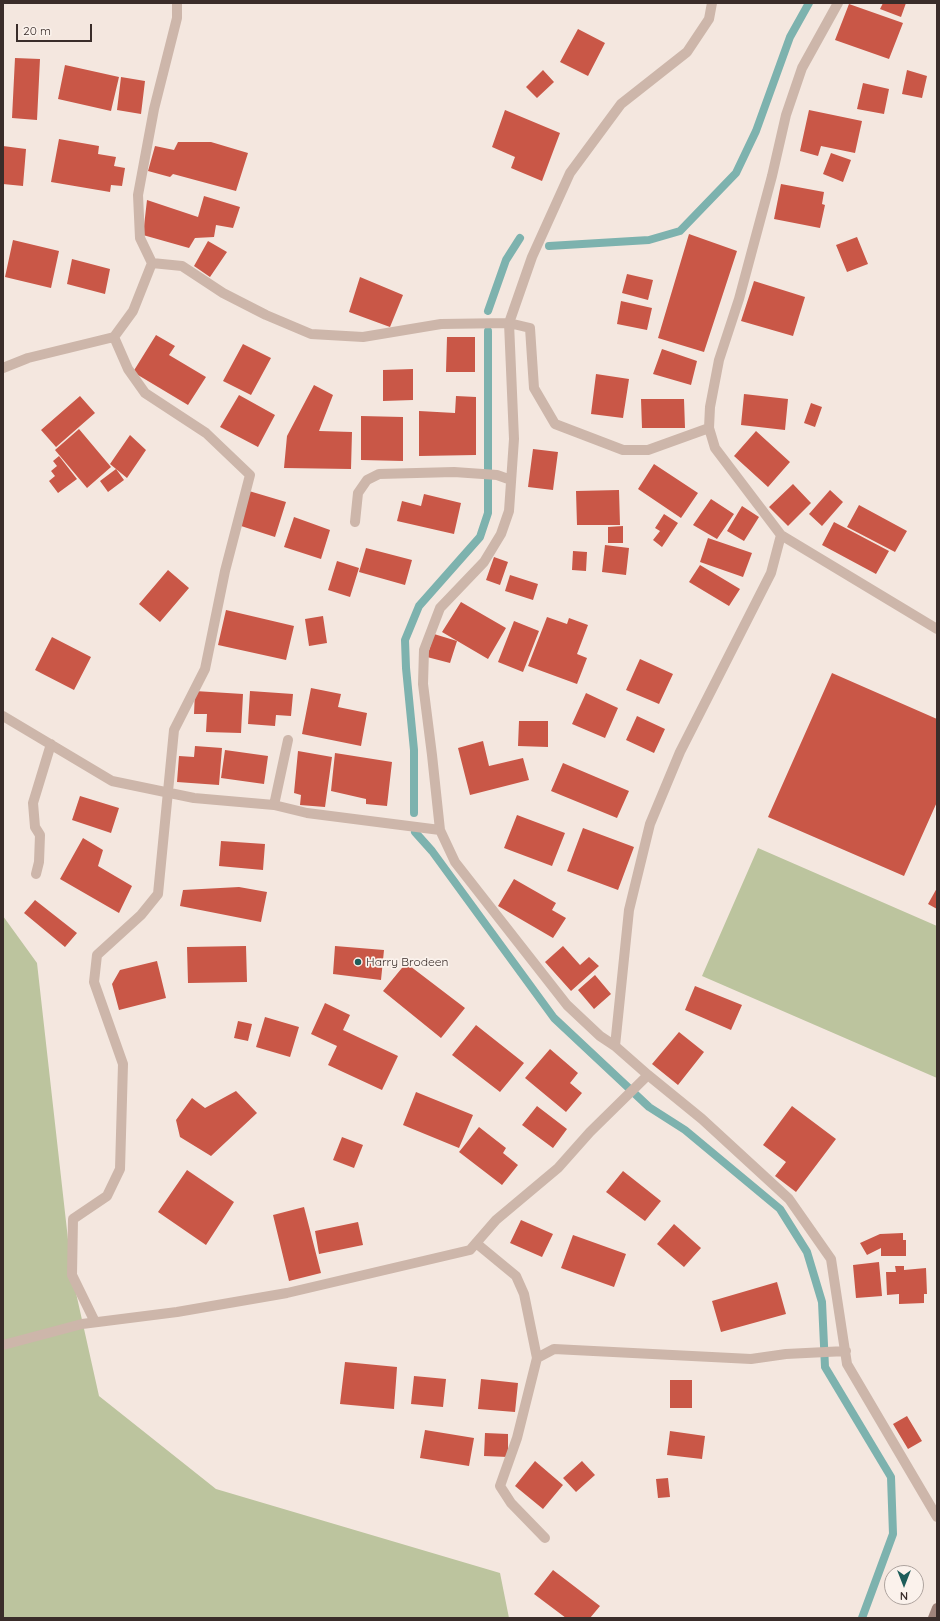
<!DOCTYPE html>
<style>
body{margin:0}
#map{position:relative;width:940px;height:1621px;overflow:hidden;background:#f4e7df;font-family:Quicksand,sans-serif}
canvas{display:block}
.frame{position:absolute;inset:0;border:4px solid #3a2d2a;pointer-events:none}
.north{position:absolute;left:884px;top:1565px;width:40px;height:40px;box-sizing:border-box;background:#fbf2ec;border:1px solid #aea39e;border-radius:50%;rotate:180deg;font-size:11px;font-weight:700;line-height:16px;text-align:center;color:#3a2d2a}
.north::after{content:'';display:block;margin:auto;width:14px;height:18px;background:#1e5d5a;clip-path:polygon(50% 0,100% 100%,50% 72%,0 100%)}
.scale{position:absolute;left:16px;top:24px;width:76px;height:18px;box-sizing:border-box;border:2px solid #3a2d2a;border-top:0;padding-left:5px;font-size:12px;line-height:14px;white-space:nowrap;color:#3a2d2a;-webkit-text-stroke:3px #fbf2ec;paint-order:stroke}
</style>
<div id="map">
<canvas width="940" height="1621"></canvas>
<div class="frame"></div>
<div class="north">N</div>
<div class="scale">20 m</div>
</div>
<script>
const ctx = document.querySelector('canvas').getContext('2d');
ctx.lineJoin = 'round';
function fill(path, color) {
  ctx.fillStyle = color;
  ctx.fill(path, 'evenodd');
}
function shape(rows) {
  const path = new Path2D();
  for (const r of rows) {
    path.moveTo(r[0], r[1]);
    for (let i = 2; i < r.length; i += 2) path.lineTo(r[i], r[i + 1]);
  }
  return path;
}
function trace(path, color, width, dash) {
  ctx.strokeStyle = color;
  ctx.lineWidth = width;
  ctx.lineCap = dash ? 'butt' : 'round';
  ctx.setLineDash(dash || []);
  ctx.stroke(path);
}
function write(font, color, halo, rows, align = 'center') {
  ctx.font = font + ' Quicksand,sans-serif';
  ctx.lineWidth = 3.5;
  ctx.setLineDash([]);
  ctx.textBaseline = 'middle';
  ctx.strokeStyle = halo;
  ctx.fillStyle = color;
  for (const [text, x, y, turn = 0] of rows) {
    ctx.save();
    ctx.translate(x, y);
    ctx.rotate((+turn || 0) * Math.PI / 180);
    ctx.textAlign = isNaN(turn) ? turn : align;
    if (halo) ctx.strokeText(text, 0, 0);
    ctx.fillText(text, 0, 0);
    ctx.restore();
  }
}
const green = shape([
 [758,848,937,926,937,1078,702,976],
 [3,916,37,963,72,1275,99,1396,216,1489,500,1573,509,1618,3,1618]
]);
const stream = shape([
 [549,246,649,240,680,231,736,173,756,131,790,37,809,3],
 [488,311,506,260,520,238],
 [414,813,414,750,406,668,405,640,419,606,480,537,488,513,488,331],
 [415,832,432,851,554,1018,649,1107,685,1130,780,1209,807,1252,822,1302,825,1367,891,1477,893,1534,862,1618]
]);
const building = shape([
 [883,3,906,3,901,17,880,9],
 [849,4,903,23,889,59,835,40],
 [578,29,605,43,588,76,560,62],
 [15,58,40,59,37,120,12,118],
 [65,65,119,77,111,111,58,99],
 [543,70,554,82,537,98,526,87],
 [907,70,927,76,922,98,902,94],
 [121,77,145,81,141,114,117,110],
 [863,83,889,89,884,114,857,109],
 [505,110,560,133,542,181,511,168,515,157,492,147],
 [809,110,862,121,855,153,821,146,818,156,800,151],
 [59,139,99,146,98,154,116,157,114,166,125,168,122,186,111,185,110,192,51,182],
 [178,142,211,142,248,153,236,191,173,174,170,177,148,171,155,146,174,150],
 [3,146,26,149,23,186,3,184],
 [831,153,851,160,843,182,823,174],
 [781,184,824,192,822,204,825,205,820,228,774,219],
 [204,196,240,207,233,228,216,225,214,237,195,238,189,248,143,235,147,200,198,217],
 [689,234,737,251,704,352,658,338],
 [857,237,868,264,847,272,836,245],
 [13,240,59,251,51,288,5,277],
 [208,241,227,252,210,277,194,266],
 [72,259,110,269,105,294,67,284],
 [627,274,653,280,648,300,622,293],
 [360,277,403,295,390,327,349,312],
 [754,281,805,297,793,336,741,321],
 [621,301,652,308,647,330,617,324],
 [156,335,175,346,169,355,206,377,188,405,133,372],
 [447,337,475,337,475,372,446,372],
 [243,344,271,358,251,395,223,381],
 [662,349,697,361,691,385,653,374],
 [413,369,413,400,383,401,383,370],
 [596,374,629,379,623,418,591,414],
 [314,385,333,395,319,431,352,432,351,469,284,468,287,436],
 [744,394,788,399,785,430,741,425],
 [239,395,275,415,258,447,220,427],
 [80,396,95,413,56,447,41,430],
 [456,396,476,397,476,455,419,456,419,411,455,413],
 [641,399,684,399,685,428,642,428],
 [811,403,822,407,815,427,804,423],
 [361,416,403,417,403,461,361,460],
 [79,429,111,467,87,488,55,450],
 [756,431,790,462,768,487,734,456],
 [130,435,146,450,127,478,110,464],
 [533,449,558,452,553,490,528,487],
 [59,456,77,479,58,493,49,481,55,476,51,471,57,466,53,461],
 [654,464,698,493,681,518,638,489],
 [116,469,124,480,108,492,100,481],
 [793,484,811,503,788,526,769,507],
 [619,490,620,525,577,525,576,491],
 [830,490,843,502,822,526,809,514],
 [249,491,286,502,275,537,238,525],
 [424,494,461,503,454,534,397,521,402,501,421,506],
 [711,499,734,514,717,539,693,525],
 [859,505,907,531,895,552,847,527],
 [742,506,759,517,744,541,727,531],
 [664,514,678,523,662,547,653,540,660,531,655,528],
 [294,517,330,530,321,559,284,547],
 [834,522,889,551,876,574,822,545],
 [623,526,623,543,608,543,608,527],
 [708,538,752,553,743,577,700,562],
 [605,545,629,548,626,575,602,572],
 [366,548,412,560,405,585,359,572],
 [573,551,587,552,586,571,572,570],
 [494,557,508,562,500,585,486,580],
 [337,561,359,568,350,597,328,590],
 [700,565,740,589,729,606,689,582],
 [168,570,189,588,160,622,139,604],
 [510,575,538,584,533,600,505,591],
 [461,602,506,628,488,659,442,632],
 [226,610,294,626,286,660,218,645],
 [323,616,327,643,309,646,305,619],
 [547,617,567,624,569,618,588,625,577,654,587,658,577,684,528,666],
 [514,621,539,631,523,672,498,662],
 [434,634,457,641,450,663,427,657],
 [52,637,91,657,74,690,35,670],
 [640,659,673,674,659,704,626,690],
 [832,673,937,719,937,802,904,876,768,817],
 [311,688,341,694,338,707,367,713,361,746,302,734],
 [195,691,243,694,241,733,206,732,207,714,194,714],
 [250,691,293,694,291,716,276,715,275,726,248,724],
 [586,693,618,708,605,738,572,724],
 [637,716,665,729,654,753,626,740],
 [519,721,548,721,548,747,518,746],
 [483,741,489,766,523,758,529,780,470,795,458,748],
 [195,746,222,748,219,785,177,782,179,756,194,757],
 [225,750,268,756,264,784,221,778],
 [298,751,332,757,325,807,300,805,301,795,294,793],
 [335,753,392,762,387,806,366,804,366,799,331,791],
 [563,763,629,791,617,818,551,791],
 [80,796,119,808,111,833,72,820],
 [517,815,565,833,552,866,504,848],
 [583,828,634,847,618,890,567,871],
 [83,838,103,850,98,866,132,886,119,913,60,879],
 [221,841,265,844,263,870,219,866],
 [514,879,556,903,552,910,566,918,553,938,498,906],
 [239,887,267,892,261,922,180,906,183,890],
 [937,888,937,909,928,904],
 [35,900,77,933,65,947,24,913],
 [246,946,247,982,188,983,187,947],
 [335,946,384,950,381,980,333,974],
 [563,946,580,965,589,957,599,966,571,991,545,962],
 [157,961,166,998,119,1010,112,984,120,970],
 [406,963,465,1008,441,1038,383,991],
 [595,975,611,994,594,1009,578,990],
 [695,986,742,1005,731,1030,685,1010],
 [325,1003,350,1015,343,1030,398,1056,382,1090,328,1065,337,1046,311,1034],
 [265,1017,299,1027,290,1057,256,1047],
 [238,1021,252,1024,248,1041,234,1038],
 [476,1025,524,1063,500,1092,452,1055],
 [679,1032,704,1052,678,1085,652,1064],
 [550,1049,578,1073,570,1083,582,1093,566,1112,525,1078],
 [236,1091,257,1113,211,1156,180,1137,176,1120,192,1098,205,1108],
 [416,1092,473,1115,459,1148,403,1125],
 [537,1106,567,1129,553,1148,522,1125],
 [792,1106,836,1139,796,1192,775,1176,786,1162,763,1145],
 [479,1127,506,1148,503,1153,518,1165,502,1185,459,1152],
 [342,1137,363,1145,354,1168,333,1160],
 [187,1170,234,1202,206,1245,158,1212],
 [623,1171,661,1201,645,1221,606,1192],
 [304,1207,321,1273,289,1281,273,1215],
 [521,1220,553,1234,542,1257,510,1243],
 [358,1222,363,1245,319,1254,315,1231],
 [674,1224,701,1248,684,1267,657,1244],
 [903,1233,903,1240,906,1240,906,1256,881,1256,881,1248,867,1255,860,1243,880,1234],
 [573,1235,626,1254,614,1287,561,1268],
 [879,1262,882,1296,856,1298,853,1265],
 [895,1266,904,1266,904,1270,926,1268,927,1294,924,1294,924,1303,899,1304,899,1294,887,1295,886,1272,896,1272],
 [777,1282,786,1314,721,1332,712,1301],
 [345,1362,397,1367,394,1409,340,1404],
 [414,1376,446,1379,443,1407,411,1404],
 [481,1379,518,1383,515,1412,478,1409],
 [670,1380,692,1380,692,1408,670,1408],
 [907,1416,922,1441,908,1449,893,1424],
 [425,1430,474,1438,469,1466,420,1458],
 [670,1431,705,1436,702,1459,667,1455],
 [485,1433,508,1434,508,1457,484,1456],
 [535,1461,563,1485,543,1509,515,1486],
 [582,1461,595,1475,576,1492,563,1478],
 [668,1478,670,1497,658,1498,656,1479],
 [553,1570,600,1606,590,1618,566,1618,534,1594]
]);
const minor = shape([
 [838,3,802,68,786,115,772,176,739,299,719,360,710,407,709,428,715,448,781,535,771,573,680,752,650,824,629,910,615,1046,648,1075,702,1119,789,1199,831,1259,847,1364,937,1517],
 [152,263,182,266,223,293,266,315,311,334,363,337,441,324,509,323,530,328,534,388,555,424,623,450,648,450,709,428],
 [3,368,28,358,114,337,133,311,152,263,140,238,138,195,154,109,177,18,177,3],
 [355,522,358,493,367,480,379,474,454,472,497,475,511,480],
 [781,535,937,629],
 [3,716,112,781,194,798,274,805,307,813,440,830],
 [274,805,288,740],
 [36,874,39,862,40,835,35,827,33,803,51,744],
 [615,1046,600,1036,567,1005,455,862,440,830,432,755,423,684,424,650,440,608,484,562,501,534,509,511,514,439,509,323,532,257,570,173,621,104,687,52,709,19,712,3],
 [476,1243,516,1276,524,1294,537,1358,517,1438,500,1486,511,1503,545,1538],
 [95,1322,72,1275,73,1219,107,1196,120,1169,123,1064,94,982,97,955,141,915,158,894,174,730,205,669,225,571,250,475,206,433,145,393,128,369,114,337],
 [3,1345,82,1324,177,1312,287,1293,470,1250,496,1220,558,1168,590,1132,648,1075],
 [537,1358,554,1349,751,1359,786,1354,846,1351]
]);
const secondary = shape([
 [933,1618,937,1608]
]);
const markers = [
 [358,962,4,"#1e5d5a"]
];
const poiNames = [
 ["Harry Brodeen",366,962]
];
fill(green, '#bcc49e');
trace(stream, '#7db2ae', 8);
fill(building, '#c95747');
trace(minor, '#cdb6aa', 10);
trace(secondary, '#a0847b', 10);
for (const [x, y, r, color] of markers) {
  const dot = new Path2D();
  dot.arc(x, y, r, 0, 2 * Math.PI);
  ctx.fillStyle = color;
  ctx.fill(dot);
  trace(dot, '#fbf2ec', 1.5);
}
write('12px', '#3a2d2a', '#fbf2ec', poiNames, 'left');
</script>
